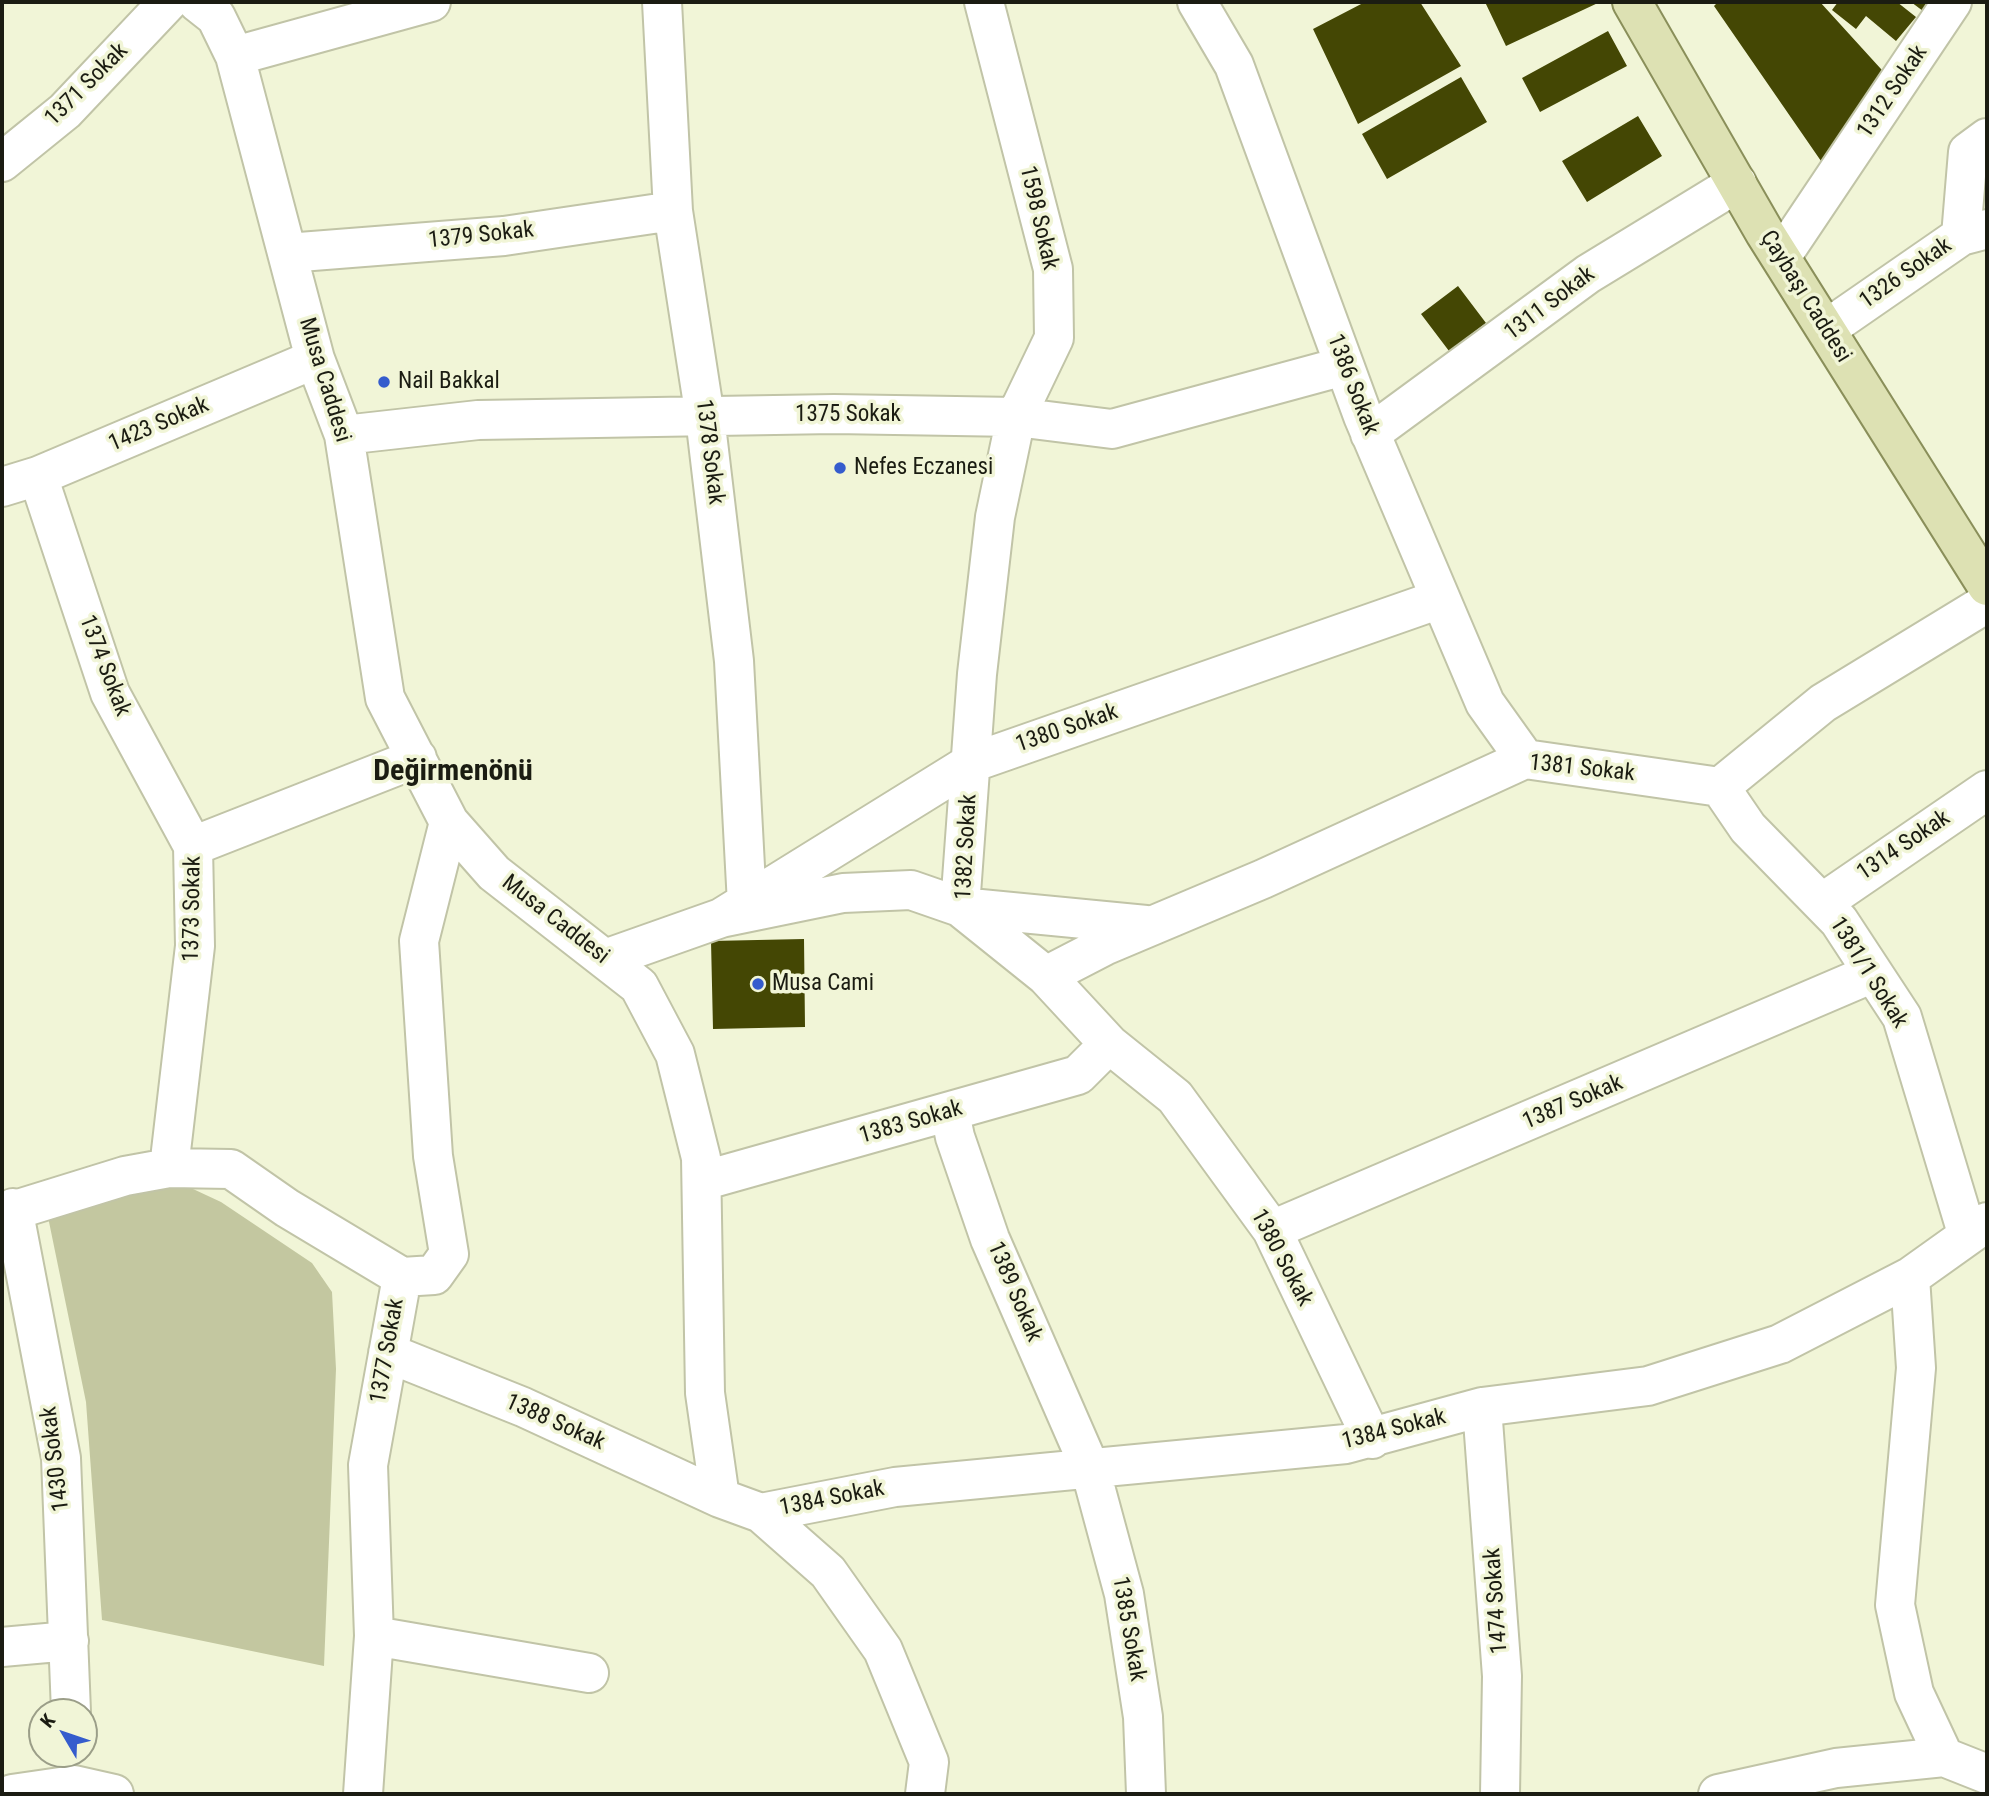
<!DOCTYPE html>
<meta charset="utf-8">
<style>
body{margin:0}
#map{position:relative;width:1989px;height:1796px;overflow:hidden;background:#f1f5d7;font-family:"Roboto Condensed",sans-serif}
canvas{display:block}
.frame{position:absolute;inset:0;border:4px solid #1b1c12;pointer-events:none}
.north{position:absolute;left:28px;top:1698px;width:70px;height:70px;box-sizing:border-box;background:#f1f5d7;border:2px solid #9b9e88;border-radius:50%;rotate:309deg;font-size:19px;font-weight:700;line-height:28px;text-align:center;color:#1b1c12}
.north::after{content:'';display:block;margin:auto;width:24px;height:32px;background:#355ccd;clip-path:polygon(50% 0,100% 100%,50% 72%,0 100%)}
</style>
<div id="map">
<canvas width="1989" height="1796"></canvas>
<div class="frame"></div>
<div class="north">K</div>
</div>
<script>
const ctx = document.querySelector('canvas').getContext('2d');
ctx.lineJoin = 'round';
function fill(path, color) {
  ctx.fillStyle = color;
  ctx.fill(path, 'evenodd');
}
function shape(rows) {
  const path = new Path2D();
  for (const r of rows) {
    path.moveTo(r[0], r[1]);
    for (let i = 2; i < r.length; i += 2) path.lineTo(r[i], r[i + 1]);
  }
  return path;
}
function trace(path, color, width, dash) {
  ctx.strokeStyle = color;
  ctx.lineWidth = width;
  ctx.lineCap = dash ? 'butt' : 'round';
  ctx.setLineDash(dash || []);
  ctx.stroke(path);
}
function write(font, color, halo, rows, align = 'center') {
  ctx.font = font + ' "Roboto Condensed",sans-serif';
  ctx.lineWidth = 7;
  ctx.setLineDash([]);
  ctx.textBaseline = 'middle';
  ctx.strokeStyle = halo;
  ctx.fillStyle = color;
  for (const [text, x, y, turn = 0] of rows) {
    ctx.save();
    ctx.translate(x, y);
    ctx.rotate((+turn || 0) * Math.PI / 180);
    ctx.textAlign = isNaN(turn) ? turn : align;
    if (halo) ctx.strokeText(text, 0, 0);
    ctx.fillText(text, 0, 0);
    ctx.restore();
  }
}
const green = shape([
 [163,1175,221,1202,312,1263,332,1292,336,1369,324,1666,102,1620,86,1402,48,1217]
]);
const building = shape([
 [1365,2,1420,2,1461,66,1358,124,1313,29],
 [1485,2,1600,2,1506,46],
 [1718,2,1820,2,1891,80,1821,161,1714,6],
 [1838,2,1897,2,1916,17,1896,41,1866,16,1856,29,1832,10],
 [1911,2,1931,2,1923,11],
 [1608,31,1627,66,1540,112,1522,78],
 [1461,77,1487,122,1387,179,1362,134],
 [1638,116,1662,156,1587,202,1562,161],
 [1458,286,1486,323,1449,351,1421,314],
 [804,939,805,1027,713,1029,711,941]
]);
const minor = shape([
 [197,2,216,17,235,56,315,359,344,435,385,698,449,822,494,873,639,986,675,1054,701,1158,705,1393,720,1498,761,1513,828,1572,883,1650,929,1762,925,1794],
 [662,2,673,211,705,417,734,661,747,904],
 [1197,2,1234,65,1363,416,1485,703,1525,759],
 [235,56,431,2],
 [2,162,65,111,168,2],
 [1961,236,1968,152,1987,138],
 [287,253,504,236,673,211],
 [1781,257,1952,2],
 [1828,328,1961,236,1987,229],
 [1370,434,1588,274,1737,183],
 [344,435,478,420,834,414,1016,417,1112,429,1344,366],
 [38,476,110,693,193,846,195,946,169,1168],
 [2,487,38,476,315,359],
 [1720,787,1748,828,1839,921,1902,1017,1967,1233],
 [193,846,417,758],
 [1822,903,1987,790],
 [960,907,977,674,995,517,1016,417,1054,338,1053,269,984,2],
 [960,907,1046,976,1109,1044,1175,1097,1272,1230,1372,1439],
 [721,918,971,763,1440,599],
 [605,959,721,918,843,893,911,890,960,907,1146,925],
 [1046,976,1104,946,1263,879,1525,759,1720,787,1823,703,1987,603],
 [950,1113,955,1137,990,1239,1090,1468,1124,1594,1143,1717,1146,1794],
 [702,1181,1078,1075,1109,1044],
 [13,1208,61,1458,71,1712],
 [2,1214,125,1176,169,1168,231,1169,287,1208,402,1277],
 [1272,1230,1873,973],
 [402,1277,434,1275,449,1254,433,1156,419,941,449,822],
 [1910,1277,1916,1368,1895,1605,1914,1693,1944,1757],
 [388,1353,523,1407,720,1498],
 [1482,1407,1502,1676,1500,1794],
 [761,1513,895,1487,1346,1444,1482,1407,1648,1386,1780,1344,1910,1277,1987,1222],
 [374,1636,589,1673],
 [2,1647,69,1641],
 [12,1794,74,1785,114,1794],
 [363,1794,374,1636,368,1465,402,1277],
 [1718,1794,1836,1768,1944,1757,1987,1774]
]);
const major = shape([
 [1632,2,1765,233,1987,586]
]);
const markers = [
 [384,382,7,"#355ccd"],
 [840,468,7,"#355ccd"],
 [758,984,7,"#355ccd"]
];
const streetNames = [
 ["1371 Sokak",87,85,-45],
 ["1312 Sokak",1893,92,-56],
 ["1598 Sokak",1038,218,77],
 ["1379 Sokak",481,236,-6],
 ["1326 Sokak",1906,274,-35],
 ["Çaybaşı Caddesi",1805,297,58],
 ["1311 Sokak",1550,304,-37],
 ["Musa Caddesi",324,380,73],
 ["1386 Sokak",1352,385,69],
 ["1375 Sokak",848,415],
 ["1423 Sokak",159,425,-23],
 ["1378 Sokak",709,452,83],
 ["1374 Sokak",104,666,69],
 ["1380 Sokak",1067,729,-19],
 ["1381 Sokak",1582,769,6],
 ["1314 Sokak",1904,846,-34],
 ["1382 Sokak",967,847,-87],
 ["1373 Sokak",193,909,-89],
 ["Musa Caddesi",555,920,38],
 ["1381/1 Sokak",1868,973,58],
 ["1387 Sokak",1573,1103,-23],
 ["1383 Sokak",911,1123,-16],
 ["1380 Sokak",1281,1258,62],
 ["1389 Sokak",1014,1292,67],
 ["1377 Sokak",388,1351,-80],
 ["1388 Sokak",555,1423,24],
 ["1384 Sokak",1394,1430,-14],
 ["1430 Sokak",56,1459,-97],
 ["1384 Sokak",832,1499,-11],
 ["1474 Sokak",1497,1601,-94],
 ["1385 Sokak",1128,1629,80]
];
const poiNames = [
 ["Nail Bakkal",398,382],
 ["Nefes Eczanesi",854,468],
 ["Musa Cami",772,984]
];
const districtNames = [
 ["Değirmenönü",453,772]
];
fill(green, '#c3c7a0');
fill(building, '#444704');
trace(minor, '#c1c4a7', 42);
trace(major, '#8a8f5a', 42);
trace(minor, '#fff', 38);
trace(major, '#dde1b3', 38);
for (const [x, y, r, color] of markers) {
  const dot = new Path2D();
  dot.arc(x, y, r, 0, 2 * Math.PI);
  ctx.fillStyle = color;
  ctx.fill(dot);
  trace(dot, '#f1f5d7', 2.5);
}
write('23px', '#1b1c12', '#f1f5d7', streetNames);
write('23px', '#1b1c12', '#f1f5d7', poiNames, 'left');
write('bold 30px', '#1b1c12', '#f1f5d7', districtNames);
</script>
